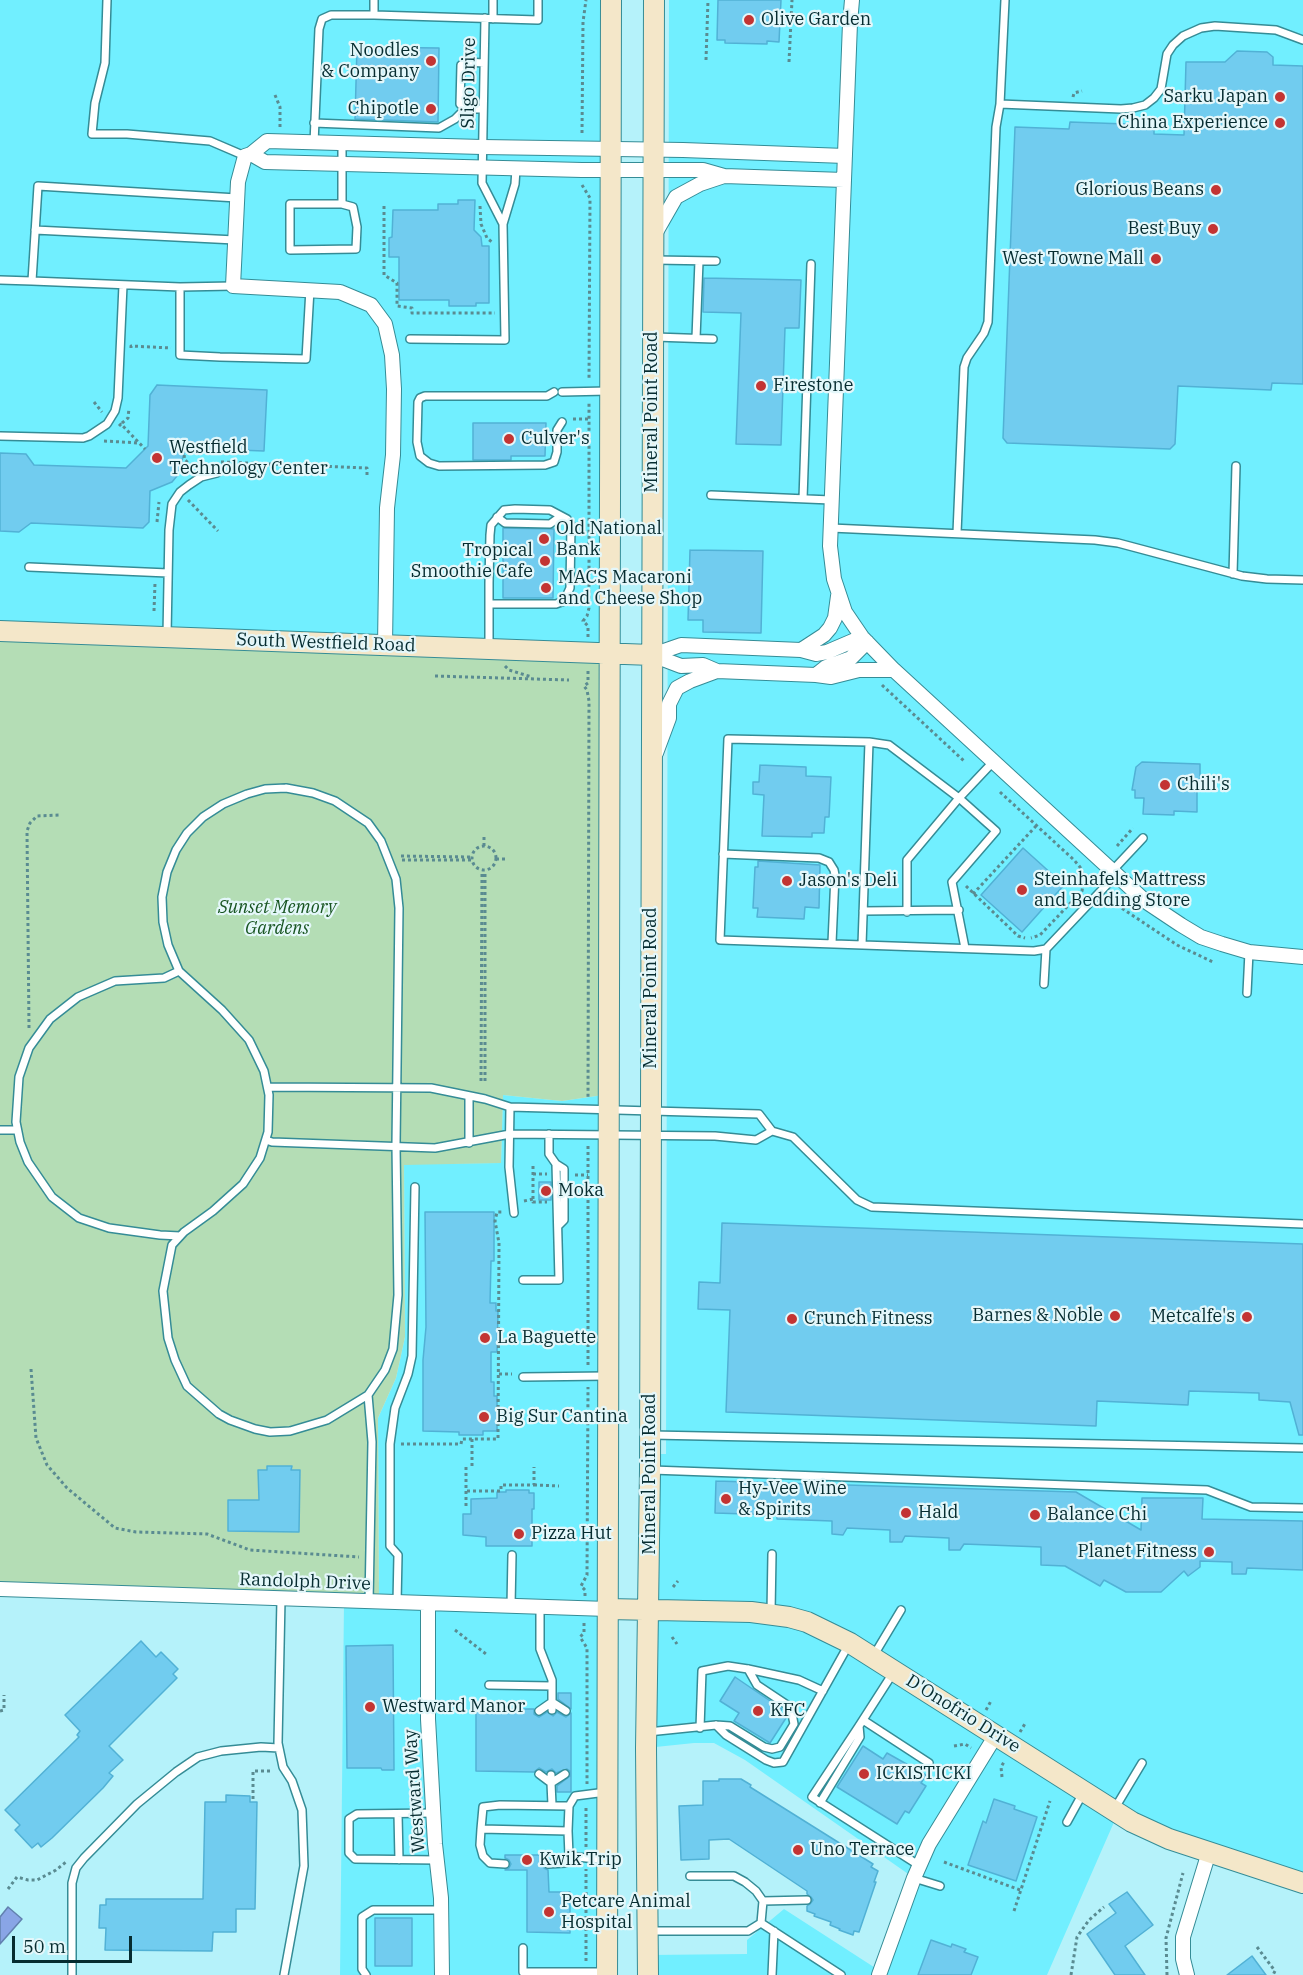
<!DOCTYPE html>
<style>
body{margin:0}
#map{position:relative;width:1303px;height:1975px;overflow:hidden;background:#b5f2fa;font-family:"IBM Plex Serif",serif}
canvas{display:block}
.scale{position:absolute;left:12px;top:1936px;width:120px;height:27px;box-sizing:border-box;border:3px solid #062c30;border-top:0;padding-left:8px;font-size:18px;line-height:21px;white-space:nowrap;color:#062c30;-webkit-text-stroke:4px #e4f7fa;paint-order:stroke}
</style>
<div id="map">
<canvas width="1303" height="1975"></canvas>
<div class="scale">50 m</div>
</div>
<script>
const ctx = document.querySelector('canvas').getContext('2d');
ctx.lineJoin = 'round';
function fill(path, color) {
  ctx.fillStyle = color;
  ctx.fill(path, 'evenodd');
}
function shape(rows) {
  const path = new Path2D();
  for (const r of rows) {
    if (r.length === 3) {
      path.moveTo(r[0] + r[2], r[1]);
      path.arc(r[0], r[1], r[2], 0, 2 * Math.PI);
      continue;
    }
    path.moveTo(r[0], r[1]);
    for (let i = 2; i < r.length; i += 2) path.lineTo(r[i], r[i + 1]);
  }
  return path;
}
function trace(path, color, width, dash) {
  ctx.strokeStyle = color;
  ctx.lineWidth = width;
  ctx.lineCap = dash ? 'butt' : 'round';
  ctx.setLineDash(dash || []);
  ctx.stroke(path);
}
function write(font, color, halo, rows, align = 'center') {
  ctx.font = font + ' "IBM Plex Serif",serif';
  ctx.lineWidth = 4.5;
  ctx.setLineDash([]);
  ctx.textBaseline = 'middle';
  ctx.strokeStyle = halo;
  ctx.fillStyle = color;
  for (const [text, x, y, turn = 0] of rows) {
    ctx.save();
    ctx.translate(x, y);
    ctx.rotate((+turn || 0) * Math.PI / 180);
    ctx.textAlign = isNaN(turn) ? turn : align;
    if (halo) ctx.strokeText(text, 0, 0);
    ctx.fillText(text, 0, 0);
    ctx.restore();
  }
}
const built = shape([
 [0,0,611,0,610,654,0,631],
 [669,0,1303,0,1303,1883,1118,1813,1047,1975,648,1975,649,1955,747,1954,747,1940,784,1909,880,1971,914,1878,745,1760,714,1743,694,1743,646,1748,650,1454,666,1454],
 [610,1094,607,1975,340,1975,344,1601,379,1582,378,1418,396,1378,405,1337,404,1164,501,1163,503,1095,562,1101]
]);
const green = shape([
 [0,631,610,654,610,1094,562,1101,503,1095,501,1163,404,1165,405,1337,396,1378,378,1418,379,1603,0,1589]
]);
const water = shape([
 [8,1907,22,1919,0,1944,0,1917,8,1907]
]);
const building = shape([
 [718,0,781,0,779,42,767,41,767,44,725,43,725,40,717,40,718,0],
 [357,47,439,48,438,122,355,119,357,47],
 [1237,51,1267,52,1273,57,1273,65,1303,66,1303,384,1272,383,1271,390,1178,386,1175,444,1170,449,1007,443,1003,438,1015,127,1069,129,1070,122,1154,125,1154,134,1184,135,1186,62,1225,62,1237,51],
 [458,200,475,200,474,230,481,237,482,246,489,246,489,303,476,303,476,306,449,306,449,300,399,300,399,257,389,257,389,238,392,237,393,210,438,210,438,204,458,204,458,200],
 [704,278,801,280,799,328,785,328,781,445,736,444,741,313,703,312,704,278],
 [157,385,267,390,264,451,186,448,177,476,172,482,150,491,149,522,143,528,31,523,19,532,0,531,0,453,26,454,34,465,126,468,148,446,150,395,157,385],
 [473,423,546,423,545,456,511,456,511,460,473,460,473,423],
 [503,528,554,529,553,598,503,598,503,528],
 [690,550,763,551,761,633,703,632,703,620,688,620,690,550],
 [1142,762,1200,764,1200,780,1197,780,1197,812,1174,811,1174,815,1143,814,1144,798,1135,798,1135,790,1132,790,1136,767,1142,762],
 [760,765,806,767,806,776,831,777,829,817,825,817,824,833,812,833,812,837,762,836,764,795,753,794,753,782,759,782,760,765],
 [1023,848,1064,885,1022,932,981,895,1023,848],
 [758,861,820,865,819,908,805,907,804,919,757,917,758,908,753,908,755,867,758,867,758,861],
 [539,1182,551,1182,551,1200,539,1200,539,1182],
 [425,1212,494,1212,494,1261,491,1261,490,1303,496,1303,496,1311,498,1311,497,1352,491,1352,491,1382,494,1382,494,1396,497,1396,497,1431,483,1431,483,1435,459,1435,459,1432,423,1431,423,1360,426,1327,425,1212],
 [722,1223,1303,1244,1303,1435,1299,1435,1290,1402,1259,1400,1259,1393,1189,1391,1188,1405,1097,1401,1096,1426,726,1412,730,1310,698,1309,699,1282,720,1283,722,1223],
 [267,1466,292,1466,291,1470,300,1470,299,1532,228,1531,228,1500,259,1500,258,1470,267,1470,267,1466],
 [716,1481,1076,1492,1141,1530,1142,1498,1203,1498,1202,1519,1303,1521,1303,1570,1247,1568,1246,1574,1232,1574,1232,1562,1200,1561,1200,1567,1188,1576,1184,1571,1161,1592,1126,1592,1104,1580,1100,1586,1065,1566,1041,1565,1041,1547,964,1544,960,1550,949,1550,949,1538,905,1536,902,1542,890,1542,890,1530,847,1528,843,1535,832,1534,832,1521,777,1519,777,1515,715,1513,716,1481],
 [506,1490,529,1490,529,1493,534,1493,534,1509,532,1509,532,1546,486,1546,486,1537,463,1535,463,1514,471,1514,471,1499,497,1498,497,1492,506,1492,506,1490],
 [141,1641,156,1657,161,1652,178,1669,173,1674,177,1678,109,1746,123,1760,109,1773,113,1776,103,1788,52,1838,41,1847,38,1843,32,1848,15,1830,20,1825,5,1810,79,1737,77,1735,80,1731,65,1715,141,1641],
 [393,1645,394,1770,382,1770,381,1768,347,1768,346,1646,393,1645],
 [735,1677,782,1709,779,1713,786,1718,770,1743,734,1721,739,1713,720,1701,735,1677],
 [558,1693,571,1693,571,1709,558,1699,558,1693],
 [476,1709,534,1709,534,1714,539,1717,547,1712,553,1716,557,1712,566,1717,571,1713,571,1792,557,1792,557,1786,570,1776,570,1771,567,1769,556,1773,552,1769,546,1772,539,1768,534,1772,476,1771,476,1709],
 [863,1746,883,1759,887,1753,926,1775,921,1783,926,1786,909,1813,905,1811,897,1824,837,1787,863,1746],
 [719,1779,741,1779,751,1785,750,1787,873,1864,871,1867,878,1871,874,1882,876,1882,859,1932,854,1931,853,1935,839,1930,840,1929,830,1925,831,1922,814,1916,815,1914,807,1911,807,1906,810,1904,813,1900,811,1897,807,1894,807,1891,729,1839,709,1840,709,1859,681,1860,679,1806,703,1805,703,1781,719,1781,719,1779],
 [226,1795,250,1796,250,1802,257,1802,255,1909,236,1909,236,1932,213,1932,212,1951,105,1950,106,1928,99,1928,100,1905,106,1905,106,1899,203,1899,205,1802,226,1802,226,1795],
 [994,1799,1015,1806,1014,1809,1037,1817,1016,1881,968,1865,983,1821,986,1823,994,1799],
 [505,1855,548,1855,548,1858,544,1860,542,1864,544,1868,548,1870,549,1892,570,1892,570,1933,527,1932,527,1870,505,1870,509,1868,511,1864,509,1860,505,1858,505,1855],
 [1127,1892,1153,1925,1125,1946,1145,1975,1115,1975,1087,1934,1116,1913,1109,1904,1127,1892],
 [375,1918,412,1918,412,1966,375,1966,375,1918],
 [931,1940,951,1947,952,1944,966,1949,964,1952,978,1957,971,1975,918,1975,931,1940],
 [1252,1956,1266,1975,1227,1975,1252,1956]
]);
const path = shape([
 [706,60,708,0],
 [789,62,792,0],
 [275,95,280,107,280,127],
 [1073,97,1074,93,1082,91],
 [582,133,583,22,586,0],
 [582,185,590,198,589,380],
 [384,206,384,275,397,283,397,306,412,308,412,313,495,313],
 [480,206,481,224,487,238,493,243],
 [131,348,131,346,171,348],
 [94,402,102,412],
 [573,419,589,419],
 [122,423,128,418,129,408],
 [119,426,121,424,145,449],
 [104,441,139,443],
 [178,450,185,450,184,459,192,466],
 [221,462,367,468,367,478],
 [185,472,192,466,200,464],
 [188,500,218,531],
 [157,522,159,502],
 [154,611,155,583],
 [588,637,588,626,583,621,587,616,589,608,589,402],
 [505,666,509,670,532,677],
 [588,671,588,683,584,686,587,690,589,701,588,1098],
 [435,676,569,680],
 [882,685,964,761],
 [1000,792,1074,860,1080,867,1084,878,1082,891,1040,935,1031,938],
 [484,858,12],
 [484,846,484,837],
 [1117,846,1133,828],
 [401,856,471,857],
 [496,859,506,859],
 [402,860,471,860],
 [966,886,1018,936,1025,938],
 [973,894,1036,826],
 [1117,905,1177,945,1213,962],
 [29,1028,27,831,30,823,37,816,60,815],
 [481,1081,482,871],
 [485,1081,485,871],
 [533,1174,547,1174],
 [575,1175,588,1175],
 [533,1199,533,1164],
 [524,1201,533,1199,533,1202,547,1202],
 [588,1365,588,1144],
 [31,1369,36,1438,47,1465,67,1488,115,1528,136,1532,207,1534,250,1550,359,1557],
 [499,1374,512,1374],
 [472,1439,472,1467],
 [401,1444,461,1444,462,1439,498,1439,499,1243,495,1221,497,1212,502,1212],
 [466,1467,466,1508],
 [534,1485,559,1486],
 [467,1491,501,1491,501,1485,534,1485,534,1467],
 [673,1587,678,1581],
 [585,1596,585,1590,581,1586,587,1575,588,1387],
 [584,1623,584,1633,580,1637,587,1648,587,1784],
 [455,1630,486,1654],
 [672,1637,677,1644],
 [986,1710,991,1701],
 [0,1711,4,1710,4,1695],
 [1020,1732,1026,1722],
 [954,1746,965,1744,971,1748],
 [1002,1777,1001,1767,1004,1762],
 [253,1799,253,1771,273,1771],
 [586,1847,586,1806],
 [944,1862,1020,1890],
 [8,1889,17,1877,28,1880,37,1880,56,1870,66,1862],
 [1014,1911,1050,1801],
 [1257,1947,1275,1971,1273,1975],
 [586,1961,586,1869],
 [1071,1975,1077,1937,1089,1920,1104,1907],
 [1167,1975,1166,1938,1183,1873]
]);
const lane = shape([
 [107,0,105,63,95,103,92,134,127,134,210,141,245,156],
 [374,0,374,15,538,20,538,0],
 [485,18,482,183,503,224,515,184,516,169],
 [493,19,493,0],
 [1000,104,1005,0],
 [483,109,465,109,460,104,461,65,466,62,484,63],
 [314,123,439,128,455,119,465,109],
 [314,143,319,29,322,19,331,15,374,15],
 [237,198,38,186,32,281,180,287,180,355,220,357,306,359,310,289],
 [342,204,353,207,357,227,356,249,290,250,290,204,342,204,342,143],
 [35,230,235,240],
 [655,260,716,261],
 [0,280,32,281],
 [180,287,233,286],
 [655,337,713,339],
 [696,338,699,261],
 [410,339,505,340,503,224],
 [554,392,547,396,425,396,420,398,418,402,417,442,420,456,429,463,439,466,545,465,554,462,557,452,557,430,562,422],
 [562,392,608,391],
 [0,436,83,438,89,436,107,424,115,411,118,398,123,285],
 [711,495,831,500],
 [803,499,811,264],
 [497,517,505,523,550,524,561,516],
 [831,528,1095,540,1118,543,1242,576,1267,579,1303,580],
 [957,533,964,367,967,358,984,333,988,322,996,127,1000,104,1121,109,1133,108,1145,105,1154,98,1161,89,1167,54,1173,45,1183,36,1201,28,1215,26,1276,30,1303,40],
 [29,567,168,573],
 [1233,574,1236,466],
 [167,635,169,530,172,504,180,492,189,485,201,477,217,473],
 [489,647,489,583,490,535,491,525,504,510,515,509,550,510,567,519,571,525,570,588,564,601,556,604,489,604],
 [286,788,313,793,335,801,368,823,381,841,396,879,399,908,396,1145,398,1295,393,1349,385,1370,368,1395,327,1420,290,1431,270,1432,255,1429,230,1420,219,1414,187,1386,175,1360,168,1338,163,1291,172,1245,184,1232,213,1211,243,1184,260,1158,268,1132,269,1095,264,1071,249,1040,222,1010,179,971,168,945,163,922,162,897,167,872,176,850,187,833,203,817,223,804,247,794,265,789,286,788],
 [723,854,819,858,829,862,834,870,835,875,832,943],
 [1112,871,1143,838],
 [863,911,959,910],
 [907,912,907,860,959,798,993,762],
 [862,945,869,742],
 [965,948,952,882,996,831,959,798,889,745,869,742,728,739,720,940,1034,951,1046,949,1116,875],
 [179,971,164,978,115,981,78,997,50,1019,29,1048,19,1077,16,1122,20,1142,28,1162,52,1197,79,1218,109,1228,160,1235,180,1236],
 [1044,984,1046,949],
 [1247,993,1249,952],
 [268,1087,431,1088,485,1099,510,1107,759,1114,772,1131,793,1137,857,1200,872,1207,1303,1224],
 [510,1107,509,1167,514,1213],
 [0,1130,17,1130],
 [549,1134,549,1154,556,1164,564,1169,564,1220,558,1226],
 [266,1140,272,1142,435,1148,510,1134,715,1136,756,1140,772,1131],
 [469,1143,469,1096],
 [523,1280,559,1280,556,1164],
 [523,1377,607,1376],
 [368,1395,372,1442,369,1602],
 [652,1435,1303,1448],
 [652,1470,1207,1490,1251,1507,1303,1508],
 [281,1599,278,1743,283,1767,292,1781,302,1810,304,1866,284,1975],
 [397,1603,398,1555,390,1546,390,1444,395,1408,408,1374,412,1356,415,1187],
 [511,1606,512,1555],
 [540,1607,540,1649,552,1680,552,1710],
 [771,1612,772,1554],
 [874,1655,901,1610],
 [893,1673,859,1726,812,1797,920,1866],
 [489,1685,552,1686],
 [552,1702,566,1711],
 [539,1711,552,1702],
 [863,1720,929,1763],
 [716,1725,726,1735,766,1760,774,1763,783,1762,849,1644],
 [700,1728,702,1671,728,1666,748,1669,799,1680,823,1691],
 [648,1732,716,1725,730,1726,764,1747,772,1749,780,1747,794,1724,792,1714,787,1705,757,1685,748,1669],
 [539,1774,551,1783,552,1805],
 [551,1775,551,1783,565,1774],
 [820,1803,860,1737,859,1726],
 [569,1806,575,1796,606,1792],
 [1115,1808,1142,1763],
 [434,1813,357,1814,349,1819,349,1853,355,1859,437,1860],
 [398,1814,399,1860],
 [1067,1822,1083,1793],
 [481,1829,480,1845,483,1856,490,1863,505,1864],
 [568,1831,569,1806,500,1805,483,1807,481,1829,568,1831,569,1856,604,1860],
 [548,1864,565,1863,569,1856],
 [690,1876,734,1876,745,1882,756,1891,763,1901,761,1923],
 [914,1878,940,1886],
 [763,1901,807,1900],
 [761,1923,841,1975],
 [649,1931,748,1931,761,1923],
 [523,1948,523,1972,604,1972],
 [72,1975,72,1883,76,1868,84,1858,137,1804,176,1772,198,1757,221,1751,261,1747,279,1748],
 [366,1975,362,1969,362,1917,373,1910,441,1910],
 [772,1975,774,1931]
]);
const street = shape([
 [852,0,850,23,830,546,834,579,845,612,862,637,894,670,1145,901,1181,925,1201,937,1222,944,1249,952,1303,957],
 [251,154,265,162,582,170,703,170,724,176,844,180],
 [656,232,676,197,700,184,724,176],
 [385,645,387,508,393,455,394,389,392,355,385,324,371,305,340,292,233,286,238,182,245,156,251,154,267,141,482,147,683,150,845,156],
 [801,650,824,635,830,628,835,618,838,596],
 [652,655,681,666,703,665,717,671,816,675,831,677,859,670,894,670],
 [652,655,681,645,801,650,816,654,827,652,862,637],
 [816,675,826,667,851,658,867,642],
 [656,753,669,718,669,704,677,688,690,681,717,671],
 [0,1589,608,1609],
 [428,1604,428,1719,435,1844,441,1898,442,1975],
 [879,1975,914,1878,929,1844,996,1735],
 [1187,1975,1183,1959,1183,1937,1209,1852]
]);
const secondary = shape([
 [0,631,652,655],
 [608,1609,751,1612,789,1617,807,1622,850,1643,1132,1822,1169,1839,1303,1883],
 [607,1975,611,0],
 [648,1975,646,1748,650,1470,654,0]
]);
const markers = [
 [749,20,6,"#c33433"],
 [431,61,6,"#c33433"],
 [1280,97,6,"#c33433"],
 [431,109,6,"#c33433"],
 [1280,123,6,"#c33433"],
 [1216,190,6,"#c33433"],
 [1213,229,6,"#c33433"],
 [1156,259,6,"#c33433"],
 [761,386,6,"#c33433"],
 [509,439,6,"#c33433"],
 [157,458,6,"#c33433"],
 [544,539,6,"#c33433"],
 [545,561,6,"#c33433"],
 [546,588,6,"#c33433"],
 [1165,785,6,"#c33433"],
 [787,881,6,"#c33433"],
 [1022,890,6,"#c33433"],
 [546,1191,6,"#c33433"],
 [1115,1316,6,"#c33433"],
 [1247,1317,6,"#c33433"],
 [792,1319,6,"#c33433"],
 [485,1338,6,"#c33433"],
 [484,1417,6,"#c33433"],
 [726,1499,6,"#c33433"],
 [906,1513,6,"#c33433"],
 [1035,1515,6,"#c33433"],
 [519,1534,6,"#c33433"],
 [1209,1552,6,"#c33433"],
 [370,1707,6,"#c33433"],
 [758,1711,6,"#c33433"],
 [864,1774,6,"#c33433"],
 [798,1850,6,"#c33433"],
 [527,1860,6,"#c33433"],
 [549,1912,6,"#c33433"]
];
const poiNames = [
 ["Olive Garden",761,20],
 ["Noodles",419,51,"right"],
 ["& Company",419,72,"right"],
 ["Sarku Japan",1268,97,"right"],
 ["Chipotle",419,109,"right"],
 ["China Experience",1268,123,"right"],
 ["Glorious Beans",1204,190,"right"],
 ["Best Buy",1201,229,"right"],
 ["West Towne Mall",1144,259,"right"],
 ["Firestone",773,386],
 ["Culver's",521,439],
 ["Westfield",169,448],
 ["Technology Center",169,469],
 ["Old National",556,529],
 ["Bank",556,550],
 ["Tropical",533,551,"right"],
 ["Smoothie Cafe",533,572,"right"],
 ["MACS Macaroni",558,578],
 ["and Cheese Shop",558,599],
 ["Chili's",1177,785],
 ["Steinhafels Mattress",1034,880],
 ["and Bedding Store",1034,901],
 ["Jason's Deli",799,881],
 ["Moka",558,1191],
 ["Barnes & Noble",1103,1316,"right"],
 ["Metcalfe's",1235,1317,"right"],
 ["Crunch Fitness",804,1319],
 ["La Baguette",497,1338],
 ["Big Sur Cantina",496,1417],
 ["Hy-Vee Wine",738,1489],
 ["& Spirits",738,1510],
 ["Hald",918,1513],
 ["Balance Chi",1047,1515],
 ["Pizza Hut",531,1534],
 ["Planet Fitness",1197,1552,"right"],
 ["Westward Manor",382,1707],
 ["KFC",770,1711],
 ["ICKISTICKI",876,1774],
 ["Uno Terrace",810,1850],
 ["Kwik Trip",539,1860],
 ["Petcare Animal",561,1902],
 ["Hospital",561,1923]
];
const streetNames = [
 ["Sligo Drive",469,83,-89],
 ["Mineral Point Road",652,412,-90],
 ["South Westfield Road",326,643,2],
 ["Mineral Point Road",651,988,-90],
 ["Mineral Point Road",650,1474,-90],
 ["Randolph Drive",305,1582,2],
 ["D'Onofrio Drive",963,1714,32],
 ["Westward Way",415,1791,-94]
];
const parkNames = [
 ["Sunset Memory",277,908],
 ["Gardens",277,929]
];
fill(built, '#71efff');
fill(green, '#b4ddb5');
fill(water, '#89a5e6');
trace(water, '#6281af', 1.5);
fill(building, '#71ccef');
trace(building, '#51b1d5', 1.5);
trace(lane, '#358c96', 10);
trace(street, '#358c96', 16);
trace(secondary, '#358c96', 22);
trace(path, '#5a8b91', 3, [3, 3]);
trace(lane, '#fff', 7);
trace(street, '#fff', 14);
trace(secondary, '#f4e7c9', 20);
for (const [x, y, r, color] of markers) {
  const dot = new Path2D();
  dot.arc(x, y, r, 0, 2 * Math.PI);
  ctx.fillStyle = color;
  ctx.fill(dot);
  trace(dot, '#e4f7fa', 2);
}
write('18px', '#062c30', '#e4f7fa', poiNames, 'left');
write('18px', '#062c30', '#e4f7fa', streetNames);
write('italic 18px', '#185521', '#e4f7fa', parkNames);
</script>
